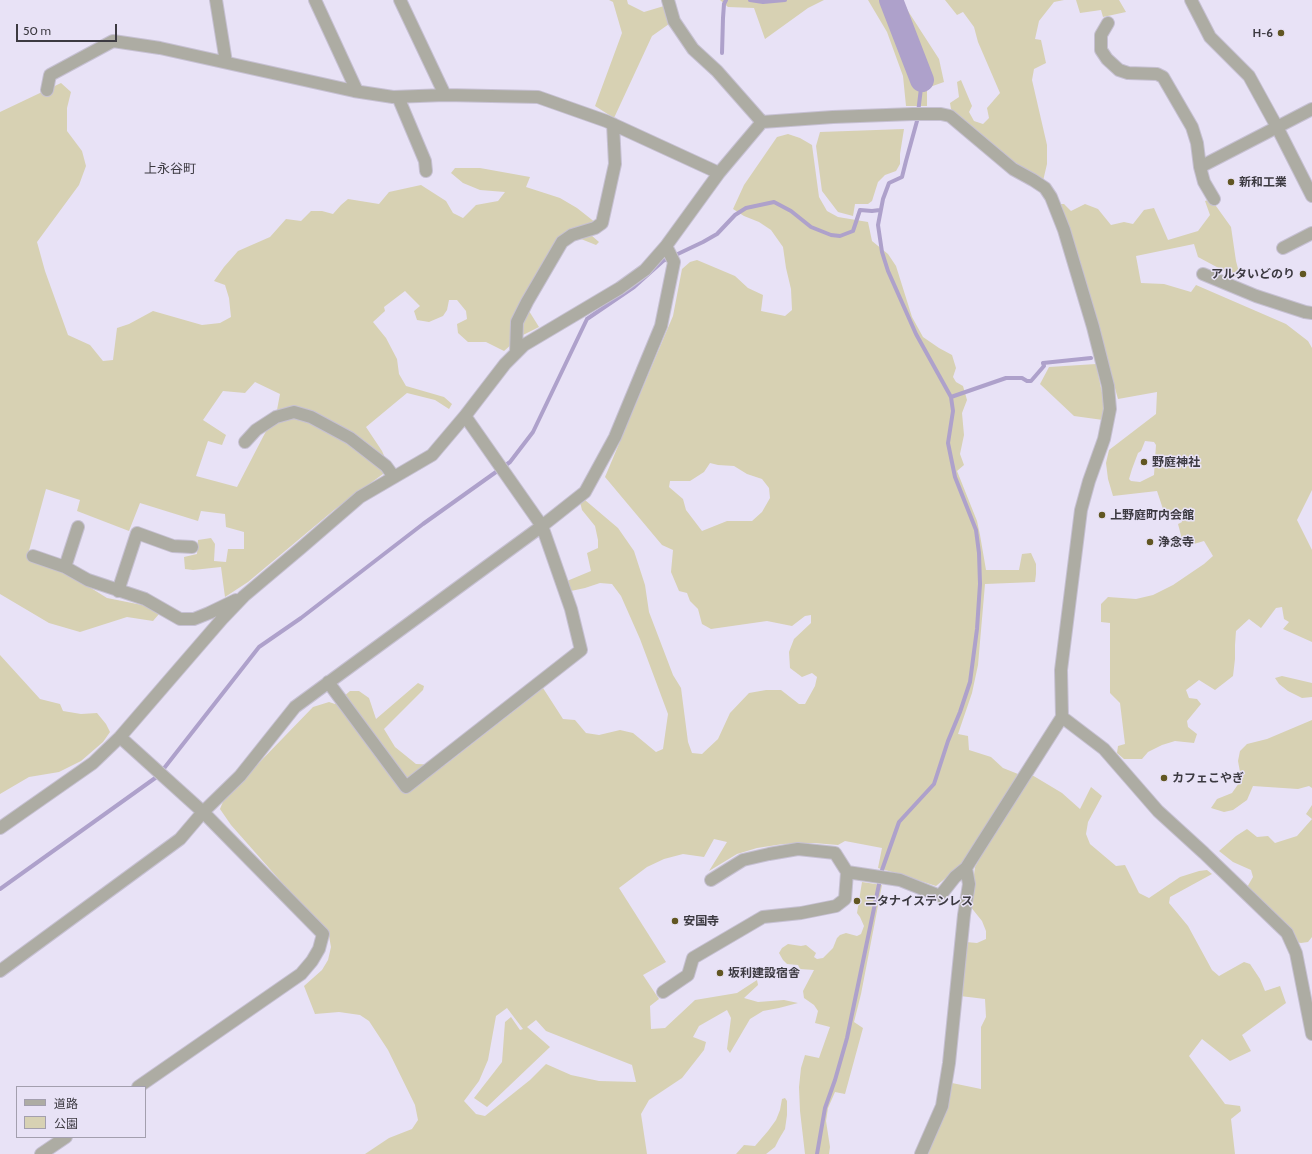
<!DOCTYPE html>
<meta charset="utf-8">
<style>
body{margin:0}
#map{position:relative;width:1312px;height:1154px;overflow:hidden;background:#e8e2f6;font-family:Cabin,"Noto Sans JP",sans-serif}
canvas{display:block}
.legend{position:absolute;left:16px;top:1086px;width:130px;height:52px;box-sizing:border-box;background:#e8e2f6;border:1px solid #a39fae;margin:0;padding:5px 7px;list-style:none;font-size:12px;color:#3c3a41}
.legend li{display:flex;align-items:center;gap:8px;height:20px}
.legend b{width:20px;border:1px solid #a39fae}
.scale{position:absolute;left:16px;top:24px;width:101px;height:18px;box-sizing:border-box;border:2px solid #3c3a41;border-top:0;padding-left:5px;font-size:12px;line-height:14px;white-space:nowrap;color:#3c3a41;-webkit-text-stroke:3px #e8e2f6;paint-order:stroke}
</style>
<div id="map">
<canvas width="1312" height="1154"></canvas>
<ul class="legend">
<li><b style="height:5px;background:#adaca3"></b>道路</li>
<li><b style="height:11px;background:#d7d1b3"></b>公園</li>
</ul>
<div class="scale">50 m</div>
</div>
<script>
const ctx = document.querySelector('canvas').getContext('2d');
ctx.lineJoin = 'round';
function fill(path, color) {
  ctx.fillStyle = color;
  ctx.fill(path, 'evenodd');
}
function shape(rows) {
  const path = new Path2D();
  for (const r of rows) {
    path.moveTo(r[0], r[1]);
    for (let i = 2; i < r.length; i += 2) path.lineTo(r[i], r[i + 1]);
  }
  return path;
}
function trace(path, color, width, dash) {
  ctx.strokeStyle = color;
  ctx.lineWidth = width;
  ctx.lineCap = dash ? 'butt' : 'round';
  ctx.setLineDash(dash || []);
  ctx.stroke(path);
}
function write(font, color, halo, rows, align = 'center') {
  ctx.font = font + ' Cabin,"Noto Sans JP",sans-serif';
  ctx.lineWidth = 3;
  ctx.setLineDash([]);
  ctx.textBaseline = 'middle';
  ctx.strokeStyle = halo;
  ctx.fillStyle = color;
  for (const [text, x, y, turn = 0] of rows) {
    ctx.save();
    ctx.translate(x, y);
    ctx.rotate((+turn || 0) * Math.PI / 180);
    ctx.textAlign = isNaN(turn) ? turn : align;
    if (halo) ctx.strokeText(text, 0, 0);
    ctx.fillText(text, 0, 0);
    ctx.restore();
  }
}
const green = shape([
 [609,0,627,0,628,4,644,12,664,6,669,24,652,36,614,118,595,106,622,33,613,2],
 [720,0,824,0,808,8,765,39,754,8,728,7],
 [868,0,903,0,908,11,939,59,944,82,927,88,927,106,906,106,903,76,887,32],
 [945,0,1064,0,1054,2,1039,21,1035,39,1041,40,1046,63,1034,69,1032,80,1047,145,1047,164,1043,181,1005,157,951,109,950,103,959,97,957,82,961,80,972,106,969,112,974,121,983,124,989,118,987,108,1000,93,978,42,974,27,963,12,957,15],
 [1076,0,1119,0,1126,12,1103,17,1101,10,1080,13],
 [61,83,71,92,67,108,67,131,82,151,86,166,79,185,37,242,45,271,68,335,90,345,103,361,113,360,117,328,129,324,153,311,202,325,220,323,231,317,229,298,225,285,214,281,224,267,238,251,270,237,286,219,301,221,311,211,322,211,333,214,341,205,348,199,379,204,389,192,421,185,446,201,453,213,463,218,476,205,498,201,505,192,480,190,463,183,451,173,455,168,480,168,530,177,526,187,560,198,577,208,596,223,591,235,599,242,596,245,576,237,559,248,529,311,539,327,521,336,504,351,486,342,468,342,458,333,457,324,467,319,466,311,457,300,449,300,447,310,443,316,429,322,417,320,414,311,420,306,405,291,384,307,385,311,373,322,386,338,397,359,399,374,406,386,444,397,452,404,449,409,435,400,407,393,366,427,382,451,386,460,383,474,334,510,248,582,225,597,221,567,193,570,185,569,184,557,197,554,198,540,211,538,215,544,214,561,226,562,228,549,244,549,244,532,226,527,225,514,201,511,198,521,140,503,129,531,77,511,80,500,46,489,27,558,70,575,107,598,147,606,159,614,153,621,127,617,80,632,49,623,0,594,0,112],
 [255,382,280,394,277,410,237,487,196,476,208,441,222,445,226,435,203,420,223,391,245,393],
 [904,129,900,154,900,164,896,171,885,175,878,182,872,201,868,204,855,204,853,216,838,212,822,191,816,146,820,132],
 [788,134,800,138,812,145,819,197,827,211,838,217,868,222,872,241,888,254,896,266,912,317,923,337,939,348,952,355,956,368,953,377,956,382,963,386,967,400,962,413,964,435,960,454,964,465,957,471,977,521,980,535,986,570,1019,570,1022,554,1031,553,1036,564,1036,574,1035,582,985,584,978,665,972,693,958,734,968,736,969,750,991,757,1003,768,1018,774,964,863,936,886,896,873,878,868,882,848,845,841,838,845,814,843,783,844,757,848,737,854,709,871,727,842,714,839,704,857,683,854,664,859,647,867,619,888,666,962,643,975,659,999,650,1006,651,1029,665,1028,695,1000,737,993,757,980,758,985,744,998,758,1002,784,1000,798,1003,779,1008,763,1011,750,1019,730,1053,727,1049,731,1018,727,1010,699,1026,693,1037,706,1042,704,1050,682,1078,649,1100,641,1114,647,1154,365,1154,389,1138,412,1129,418,1120,415,1105,388,1050,369,1021,360,1015,339,1012,315,1014,304,986,322,970,328,960,331,947,329,936,231,825,220,809,224,799,313,707,329,702,335,704,350,691,359,691,369,698,376,719,418,683,424,686,423,690,384,729,395,747,416,764,445,765,543,688,563,719,575,720,586,733,599,735,620,730,633,733,656,752,663,749,668,714,640,639,621,596,612,584,600,583,585,588,571,591,567,581,591,571,587,553,598,548,598,540,595,526,582,510,580,502,585,500,618,528,634,551,645,585,649,612,673,675,681,688,688,742,692,753,702,754,718,739,730,713,749,693,766,690,781,690,799,704,805,704,815,686,817,677,812,673,802,677,790,668,789,652,794,639,811,623,811,615,805,616,792,626,767,621,711,629,702,624,698,609,690,601,687,593,679,591,671,572,673,550,662,545,605,477,673,316,682,269,690,262,697,260,735,276,748,288,763,295,761,311,785,316,792,310,791,289,786,268,783,247,771,230,759,222,744,216,733,209,744,185,777,137],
 [710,463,718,465,734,466,747,474,762,479,769,488,770,498,762,512,752,521,727,521,702,531,686,510,683,499,669,487,670,481,690,481,704,472],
 [507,1008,523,1029,520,1030,511,1017,505,1022,502,1062,474,1098,487,1107,550,1047,527,1027,536,1020,546,1031,632,1065,636,1082,599,1081,571,1075,546,1064,530,1080,485,1116,476,1114,464,1101,479,1081,488,1060,496,1016],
 [1211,199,1231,227,1236,261,1241,280,1198,257,1194,244,1136,256,1141,283,1164,284,1191,292,1196,285,1286,324,1308,341,1312,348,1312,490,1297,520,1312,550,1312,642,1283,629,1289,622,1284,619,1282,607,1276,608,1261,628,1249,619,1236,631,1235,645,1235,659,1233,676,1215,690,1199,680,1186,690,1189,698,1197,699,1201,704,1187,721,1188,727,1197,734,1194,743,1175,741,1162,745,1148,752,1142,759,1124,759,1117,753,1118,746,1125,744,1120,703,1110,693,1110,623,1101,622,1101,604,1108,597,1136,599,1153,595,1173,585,1204,564,1213,556,1204,541,1187,546,1187,539,1182,539,1178,524,1182,522,1180,511,1164,512,1157,491,1113,496,1108,479,1106,463,1109,450,1156,414,1157,392,1118,399,1098,327,1057,204,1064,204,1071,211,1085,204,1098,209,1111,225,1124,222,1133,224,1144,210,1154,208,1168,240,1198,231,1210,215,1205,201],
 [1145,441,1154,442,1156,445,1154,475,1140,482,1131,481,1129,479,1132,469,1138,453,1141,451],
 [1096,364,1105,407,1103,420,1074,416,1040,384,1049,367],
 [0,655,40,699,60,704,63,711,81,714,97,713,106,724,110,732,103,742,81,761,59,772,29,777,0,794],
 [1282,676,1312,683,1312,697,1302,698,1288,691,1279,684,1275,678],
 [1312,720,1312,788,1309,786,1298,789,1253,786,1247,800,1233,810,1224,812,1211,808,1217,799,1232,793,1239,783,1240,772,1238,761,1240,751,1247,744,1267,739],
 [1032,775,1062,793,1080,809,1091,787,1102,796,1088,822,1086,834,1090,844,1116,866,1125,865,1139,893,1149,898,1180,877,1199,871,1207,870,1212,874,1170,897,1169,903,1188,926,1212,970,1219,976,1244,962,1250,964,1260,979,1265,991,1280,986,1286,1003,1242,1035,1251,1051,1230,1061,1202,1039,1189,1056,1225,1104,1240,1106,1241,1111,1231,1119,1235,1154,927,1154,952,1083,981,1089,981,1027,986,1017,985,999,960,996,966,942,977,943,986,939,986,931,982,921,970,906,975,867,986,847],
 [1312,805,1312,937,1308,942,1301,943,1289,941,1246,889,1253,877,1251,870,1233,862,1219,851,1236,836,1247,829,1257,837,1268,836,1275,843,1297,836,1312,819,1306,814],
 [862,882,882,885,861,994,854,1022,863,1028,845,1094,835,1092,828,1108,826,1121,830,1147,829,1154,805,1154,800,1111,799,1087,801,1068,805,1055,819,1058,830,1027,815,1023,818,1011,814,1005,804,998,803,991,814,970,800,969,798,965,787,964,783,960,779,953,782,948,788,944,801,946,806,945,816,953,814,957,817,959,823,958,833,948,837,938,840,935,846,933,857,936,861,934,864,926,860,917,857,913],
 [785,1098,787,1101,787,1115,785,1129,779,1139,775,1147,766,1154,736,1154,744,1145,755,1146,768,1131,776,1120,780,1110,782,1099]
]);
const stream = shape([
 [750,0,763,2,785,0],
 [722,53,723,18,724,4,726,0],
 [951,397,1006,378,1022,378,1027,381,1031,381,1044,366,1043,363,1091,358],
 [0,889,158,776,259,647,301,618,423,524,510,462,533,432,587,319,634,287,663,261,703,242,717,234,735,215,746,208,774,202,791,211,811,227,831,235,840,236,853,231,860,210,872,211,880,210],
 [817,1154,825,1108,835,1080,847,1038,882,870,899,822,934,784,948,741,960,712,970,682,977,629,980,584,979,553,976,530,955,477,948,443,953,411,951,397,916,334,888,271,882,252,878,225,883,199,889,183,902,177,906,161,917,121,922,80]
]);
const river = shape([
 [891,0,922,80]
]);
const minor = shape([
 [216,0,226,62],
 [315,0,357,91],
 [400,0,445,95],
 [668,0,674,21,693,49,717,71,762,122],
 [1191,0,1210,37,1249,76,1277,127,1312,196],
 [1108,23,1101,35,1101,50,1107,59,1119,70,1128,73,1157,74,1163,77,1192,127,1197,143,1200,167,1204,182,1214,199],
 [47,90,50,75,113,41,160,48,354,91,393,97,445,95,538,97,606,121,719,173],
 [398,97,425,161,426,171],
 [1200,167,1312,109],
 [1283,248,1312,233],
 [1203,274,1256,296,1305,312,1312,313],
 [516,353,517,322,527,302,562,242,572,235,595,228,602,223,615,164,613,124],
 [245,442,256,430,276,417,294,412,311,417,350,438,386,466,394,477],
 [33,556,65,567,88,580,145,599,180,619,194,619,209,613,236,600],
 [65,567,78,527],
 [118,591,137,533,173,546,192,547],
 [328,682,406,787,581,650,571,609,542,526,465,416],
 [1062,717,1104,749,1158,811,1204,853,1287,933,1296,953,1312,1034],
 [120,737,203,812,323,934,319,949,312,961,301,974,138,1087],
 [0,828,93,763,120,737,222,619,244,596,301,548,360,497,432,455,465,416,505,364,524,345,620,288,645,270,666,246,719,173,762,122,833,117,913,114,941,114,950,116,1013,169,1033,180,1045,188,1051,197,1064,230,1093,327,1108,386,1110,409,1104,439,1089,481,1081,510,1061,670,1062,717,966,868,969,884,964,915,949,1063,942,1106,921,1154],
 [711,880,743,860,769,854,798,849,835,853,847,872,900,880,940,896,955,877,966,868],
 [0,971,180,839,203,812,240,776,295,707,542,526,585,492,615,437,661,326,674,262,666,246],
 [663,992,688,975,693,958,763,917,801,913,836,906,845,899,847,872],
 [41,1154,66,1137]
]);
const markers = [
 [1281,33,4,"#615622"],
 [1231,182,4,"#615622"],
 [1303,274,4,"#615622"],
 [1144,462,4,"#615622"],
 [1102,515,4,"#615622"],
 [1150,542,4,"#615622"],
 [1164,778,4,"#615622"],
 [857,901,4,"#615622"],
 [675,921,4,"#615622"],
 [720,973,4,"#615622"]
];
const poiNames = [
 ["H-6",1273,33,"right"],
 ["新和工業",1239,182],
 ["アルタいどのり",1295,274,"right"],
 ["野庭神社",1152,462],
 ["上野庭町内会館",1110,515],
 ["浄念寺",1158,542],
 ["カフェこやぎ",1172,778],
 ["ニタナイステンレス",865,901],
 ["安国寺",683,921],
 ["坂利建設宿舎",728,973]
];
const neighbourhoodNames = [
 ["上永谷町",170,169]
];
fill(green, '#d7d1b3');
trace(stream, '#aea1cb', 4);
trace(river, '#aea1cb', 24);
trace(minor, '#c6c0d2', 14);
trace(minor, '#adaca3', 12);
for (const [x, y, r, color] of markers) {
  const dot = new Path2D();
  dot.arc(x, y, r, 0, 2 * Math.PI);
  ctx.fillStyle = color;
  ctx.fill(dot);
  trace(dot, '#e8e2f6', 1.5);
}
write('bold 12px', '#3c3a41', '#e8e2f6', poiNames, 'left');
write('13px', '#3c3a41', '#e8e2f6', neighbourhoodNames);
</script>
